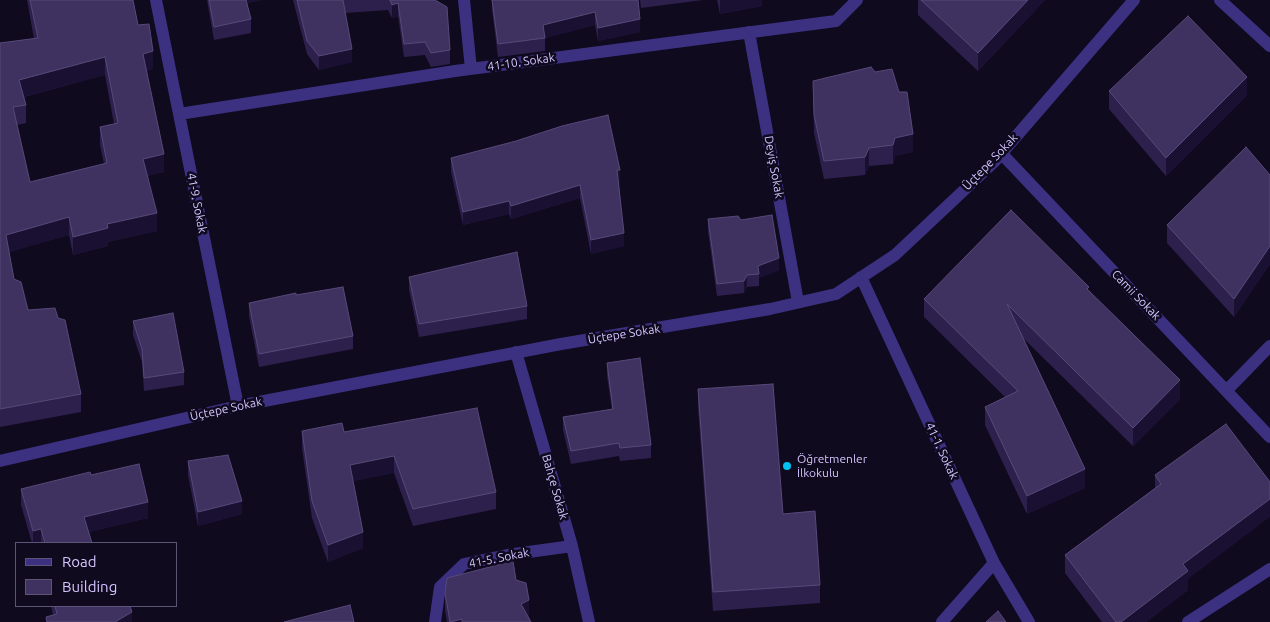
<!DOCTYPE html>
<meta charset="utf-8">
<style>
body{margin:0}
#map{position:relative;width:1270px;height:622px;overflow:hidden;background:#0f0a1e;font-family:Ubuntu,sans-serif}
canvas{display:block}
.legend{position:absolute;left:15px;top:542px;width:162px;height:65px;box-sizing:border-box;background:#0f0a1e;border:1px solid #5d5578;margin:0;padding:6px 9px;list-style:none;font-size:15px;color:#d3c6ff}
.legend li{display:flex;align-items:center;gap:10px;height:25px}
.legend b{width:25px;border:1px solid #5d5578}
</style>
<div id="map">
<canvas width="1270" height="622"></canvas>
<ul class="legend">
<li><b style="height:6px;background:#3c3081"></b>Road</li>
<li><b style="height:14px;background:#403260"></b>Building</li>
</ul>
</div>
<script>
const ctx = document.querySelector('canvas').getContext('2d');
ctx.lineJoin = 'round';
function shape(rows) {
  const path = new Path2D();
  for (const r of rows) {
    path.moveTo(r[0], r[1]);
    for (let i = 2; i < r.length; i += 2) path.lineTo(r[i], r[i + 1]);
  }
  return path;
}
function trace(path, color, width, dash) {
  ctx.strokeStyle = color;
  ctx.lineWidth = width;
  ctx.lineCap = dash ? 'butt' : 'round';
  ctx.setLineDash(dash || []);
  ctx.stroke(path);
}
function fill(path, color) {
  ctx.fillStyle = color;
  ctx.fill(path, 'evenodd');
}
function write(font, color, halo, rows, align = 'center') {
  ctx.font = font + ' Ubuntu,sans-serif';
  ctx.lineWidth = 5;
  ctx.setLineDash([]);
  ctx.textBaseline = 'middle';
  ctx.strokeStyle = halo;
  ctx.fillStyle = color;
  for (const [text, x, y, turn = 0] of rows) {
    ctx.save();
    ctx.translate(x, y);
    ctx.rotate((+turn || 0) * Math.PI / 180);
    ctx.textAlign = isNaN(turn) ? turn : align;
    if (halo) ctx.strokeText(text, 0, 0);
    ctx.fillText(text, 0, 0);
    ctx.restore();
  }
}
const street = shape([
 [156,0,238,406],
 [464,0,471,69],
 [1220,0,1270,46],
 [749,32,798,302],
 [179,114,455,71,836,21,857,0],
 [1001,153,1270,437],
 [861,277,994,563,1029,622],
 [516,352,572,546,589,622],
 [1227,390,1270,346],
 [0,461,238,406,561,344,770,309,836,294,895,255,994,162,1134,0],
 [435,622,440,587,464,564,507,555,572,546],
 [942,622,994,563],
 [1188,622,1270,569]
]);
const wall = shape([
 [27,0,133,0,138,25,153,69,146,71,164,172,147,176,157,231,108,242,108,246,73,255,69,235,9,252,14,279,28,310,58,318,81,394,81,412,0,427,0,43,34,39],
 [105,75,114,124,100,127,100,145,104,164,30,182,17,125,26,123,26,105,24,97],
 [207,0,262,0,247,3,251,19,251,33,214,40],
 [293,0,435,0,450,50,450,64,431,67,425,55,404,57,398,16,392,18,388,10,345,13,352,62,319,70,307,54],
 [492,0,638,0,640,32,598,41,595,25,545,38,545,51,498,57,492,9],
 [640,0,703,0,641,8],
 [717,0,762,0,762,6,720,14],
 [918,0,1045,0,978,71,918,15],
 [813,81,913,152,895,156,893,164,869,166,865,175,824,179,814,133],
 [1109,91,1247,95,1166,176,1109,109],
 [451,158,620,183,619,183,624,246,591,254,580,198,511,219,509,214,463,225,451,172],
 [1270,175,1270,264,1234,317,1167,243,1167,225],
 [708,219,741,220,779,270,759,278,759,286,747,287,744,293,717,296,708,231],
 [409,277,527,306,527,319,419,337,409,290],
 [1089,290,1180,399,1133,446,1023,338,1085,488,1027,514,985,425,985,407,1005,397,924,317,924,299],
 [296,295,353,336,353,349,259,367,249,316,249,303],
 [133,321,184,372,184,385,144,391,142,362,133,335],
 [607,363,651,445,651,458,620,461,619,456,571,464,563,430,563,417,612,410,607,376],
 [698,389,783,514,820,585,820,603,713,611,698,407],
 [302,431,344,432,496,492,496,509,413,526,394,473,353,481,363,548,328,562,312,518,302,448],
 [188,461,242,514,198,526,188,475],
 [91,475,148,518,89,532,92,543,32,543,21,505,21,489],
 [1155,475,1270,482,1188,579,1188,590,1146,622,1102,622,1065,573,1065,555,1155,488],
 [516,580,529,618,531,622,447,622,445,611,445,593],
 [51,606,130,606,132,622,46,622,46,617,53,615]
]);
const shadedWall = shape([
 [245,0,262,0,245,4],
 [720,0,762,0,762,6,720,14],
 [1028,0,1045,0,978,71,978,53],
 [398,3,398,16,392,18,392,5],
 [595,12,595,25,545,38,543,25],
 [640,19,640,32,598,41,598,28],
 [352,49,352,62,319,70,319,56],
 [153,51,153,69,143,72,143,54],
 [105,57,105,75,19,98,19,80],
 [1247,77,1247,95,1166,176,1166,158],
 [913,134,913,152,895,156,893,164,893,145,895,138],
 [869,148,869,166,865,175,865,157],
 [164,154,164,172,143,177,143,159],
 [617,170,620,170,620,183,617,183],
 [580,185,580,198,511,219,511,206],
 [509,201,509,214,463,225,463,212],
 [157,213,157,231,108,242,108,246,73,255,73,237,107,224],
 [69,217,69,235,6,253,6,235],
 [624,233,624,246,591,254,591,240],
 [1270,246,1270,264,1234,317,1234,299],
 [779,258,779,270,759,278,758,266],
 [747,275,747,287,744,293,744,281],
 [1180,380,1180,399,1133,446,1133,428],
 [394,456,394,473,350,482,350,465],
 [1085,469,1085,488,1027,514,1027,496],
 [1270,499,1270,517,1188,579,1188,590,1146,622,1121,622,1183,564],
 [242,501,242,514,198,526,198,512],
 [148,502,148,518,84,533,84,517],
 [41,529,41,543,33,543,33,531],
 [363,532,363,548,328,562,328,545],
 [529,600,529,618,521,604],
 [132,612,132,622,115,622],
 [462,619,462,622,450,622]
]);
const building = shape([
 [30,0,133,0,138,25,149,24,153,51,143,54,164,154,143,159,157,213,107,224,108,228,73,237,69,217,6,235,14,279,21,282,28,310,55,308,58,318,65,320,81,394,0,409,0,43,38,38,30,0],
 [105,57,118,123,100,127,107,163,30,182,13,107,26,105,19,80,105,57],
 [209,0,246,0,251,19,214,27,209,0],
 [297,0,343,0,352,49,319,56,307,41,297,0],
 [390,0,435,0,447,7,450,50,431,53,425,42,404,44,398,3,392,5,390,0],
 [492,0,638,0,640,19,598,28,595,12,543,25,545,38,498,44,492,0],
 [921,0,1028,0,978,53,921,0],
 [1188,16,1247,77,1166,158,1109,91,1188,16],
 [871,67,875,72,892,69,899,92,907,92,913,134,895,138,893,145,869,148,865,157,824,161,814,115,813,81,871,67],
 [608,115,620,170,617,170,624,233,591,240,580,185,511,206,509,201,463,212,451,158,516,141,562,126,608,115],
 [1246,147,1270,175,1270,246,1234,299,1167,225,1246,147],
 [1011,210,1089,287,1087,289,1180,380,1133,428,1007,304,1085,469,1027,496,985,407,1018,391,924,299,1011,210],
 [772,215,779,258,758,266,759,274,747,275,744,281,717,284,708,219,738,216,741,220,772,215],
 [517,252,527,306,419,324,409,277,517,252],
 [343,287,353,336,259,354,249,303,296,293,296,295,343,287],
 [173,313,184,372,144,378,142,349,133,321,173,313],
 [640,358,651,445,620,448,619,443,571,451,563,417,613,409,607,363,640,358],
 [773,384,783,514,815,511,820,585,713,592,698,389,773,384],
 [477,408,496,492,413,509,394,456,350,465,363,532,328,545,312,501,302,431,342,423,344,432,477,408],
 [1226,424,1270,482,1270,499,1183,564,1188,571,1121,622,1116,622,1065,555,1161,484,1155,475,1226,424],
 [228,455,242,501,198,512,188,461,228,455],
 [139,464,148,502,84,517,92,543,45,543,41,529,33,531,21,489,90,472,91,475,139,464],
 [513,561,516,580,526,583,529,600,521,604,531,622,462,622,462,619,450,622,445,593,447,578,513,561],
 [350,605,354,622,284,622,350,605],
 [55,606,130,606,132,612,115,622,47,622,46,617,57,614,55,606],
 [998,611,1006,622,986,622,998,611]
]);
const markers = [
 [787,466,5,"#00bff1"]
];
const streetNames = [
 ["41-10. Sokak",521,62,-8],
 ["Üçtepe Sokak",990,162,-46],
 ["Deyiş Sokak",774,167,80],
 ["41-9. Sokak",197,203,79],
 ["Camii Sokak",1136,295,46],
 ["Üçtepe Sokak",624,334,-9],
 ["Üçtepe Sokak",226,409,-12],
 ["41-1. Sokak",942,451,65],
 ["Bahçe Sokak",555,487,74],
 ["41-5. Sokak",499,558,-11]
];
const poiNames = [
 ["Öğretmenler",797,459],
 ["İlkokulu",797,473]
];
trace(street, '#3c3081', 12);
fill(wall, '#2e204d');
fill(shadedWall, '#1a1032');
fill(building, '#403260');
trace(building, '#574979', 1);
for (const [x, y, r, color] of markers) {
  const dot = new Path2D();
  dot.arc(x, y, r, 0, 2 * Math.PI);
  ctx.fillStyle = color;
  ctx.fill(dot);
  trace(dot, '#0f0a1e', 2);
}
write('12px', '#d3c6ff', '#0f0a1e', streetNames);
write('12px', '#d3c6ff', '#0f0a1e', poiNames, 'left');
</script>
